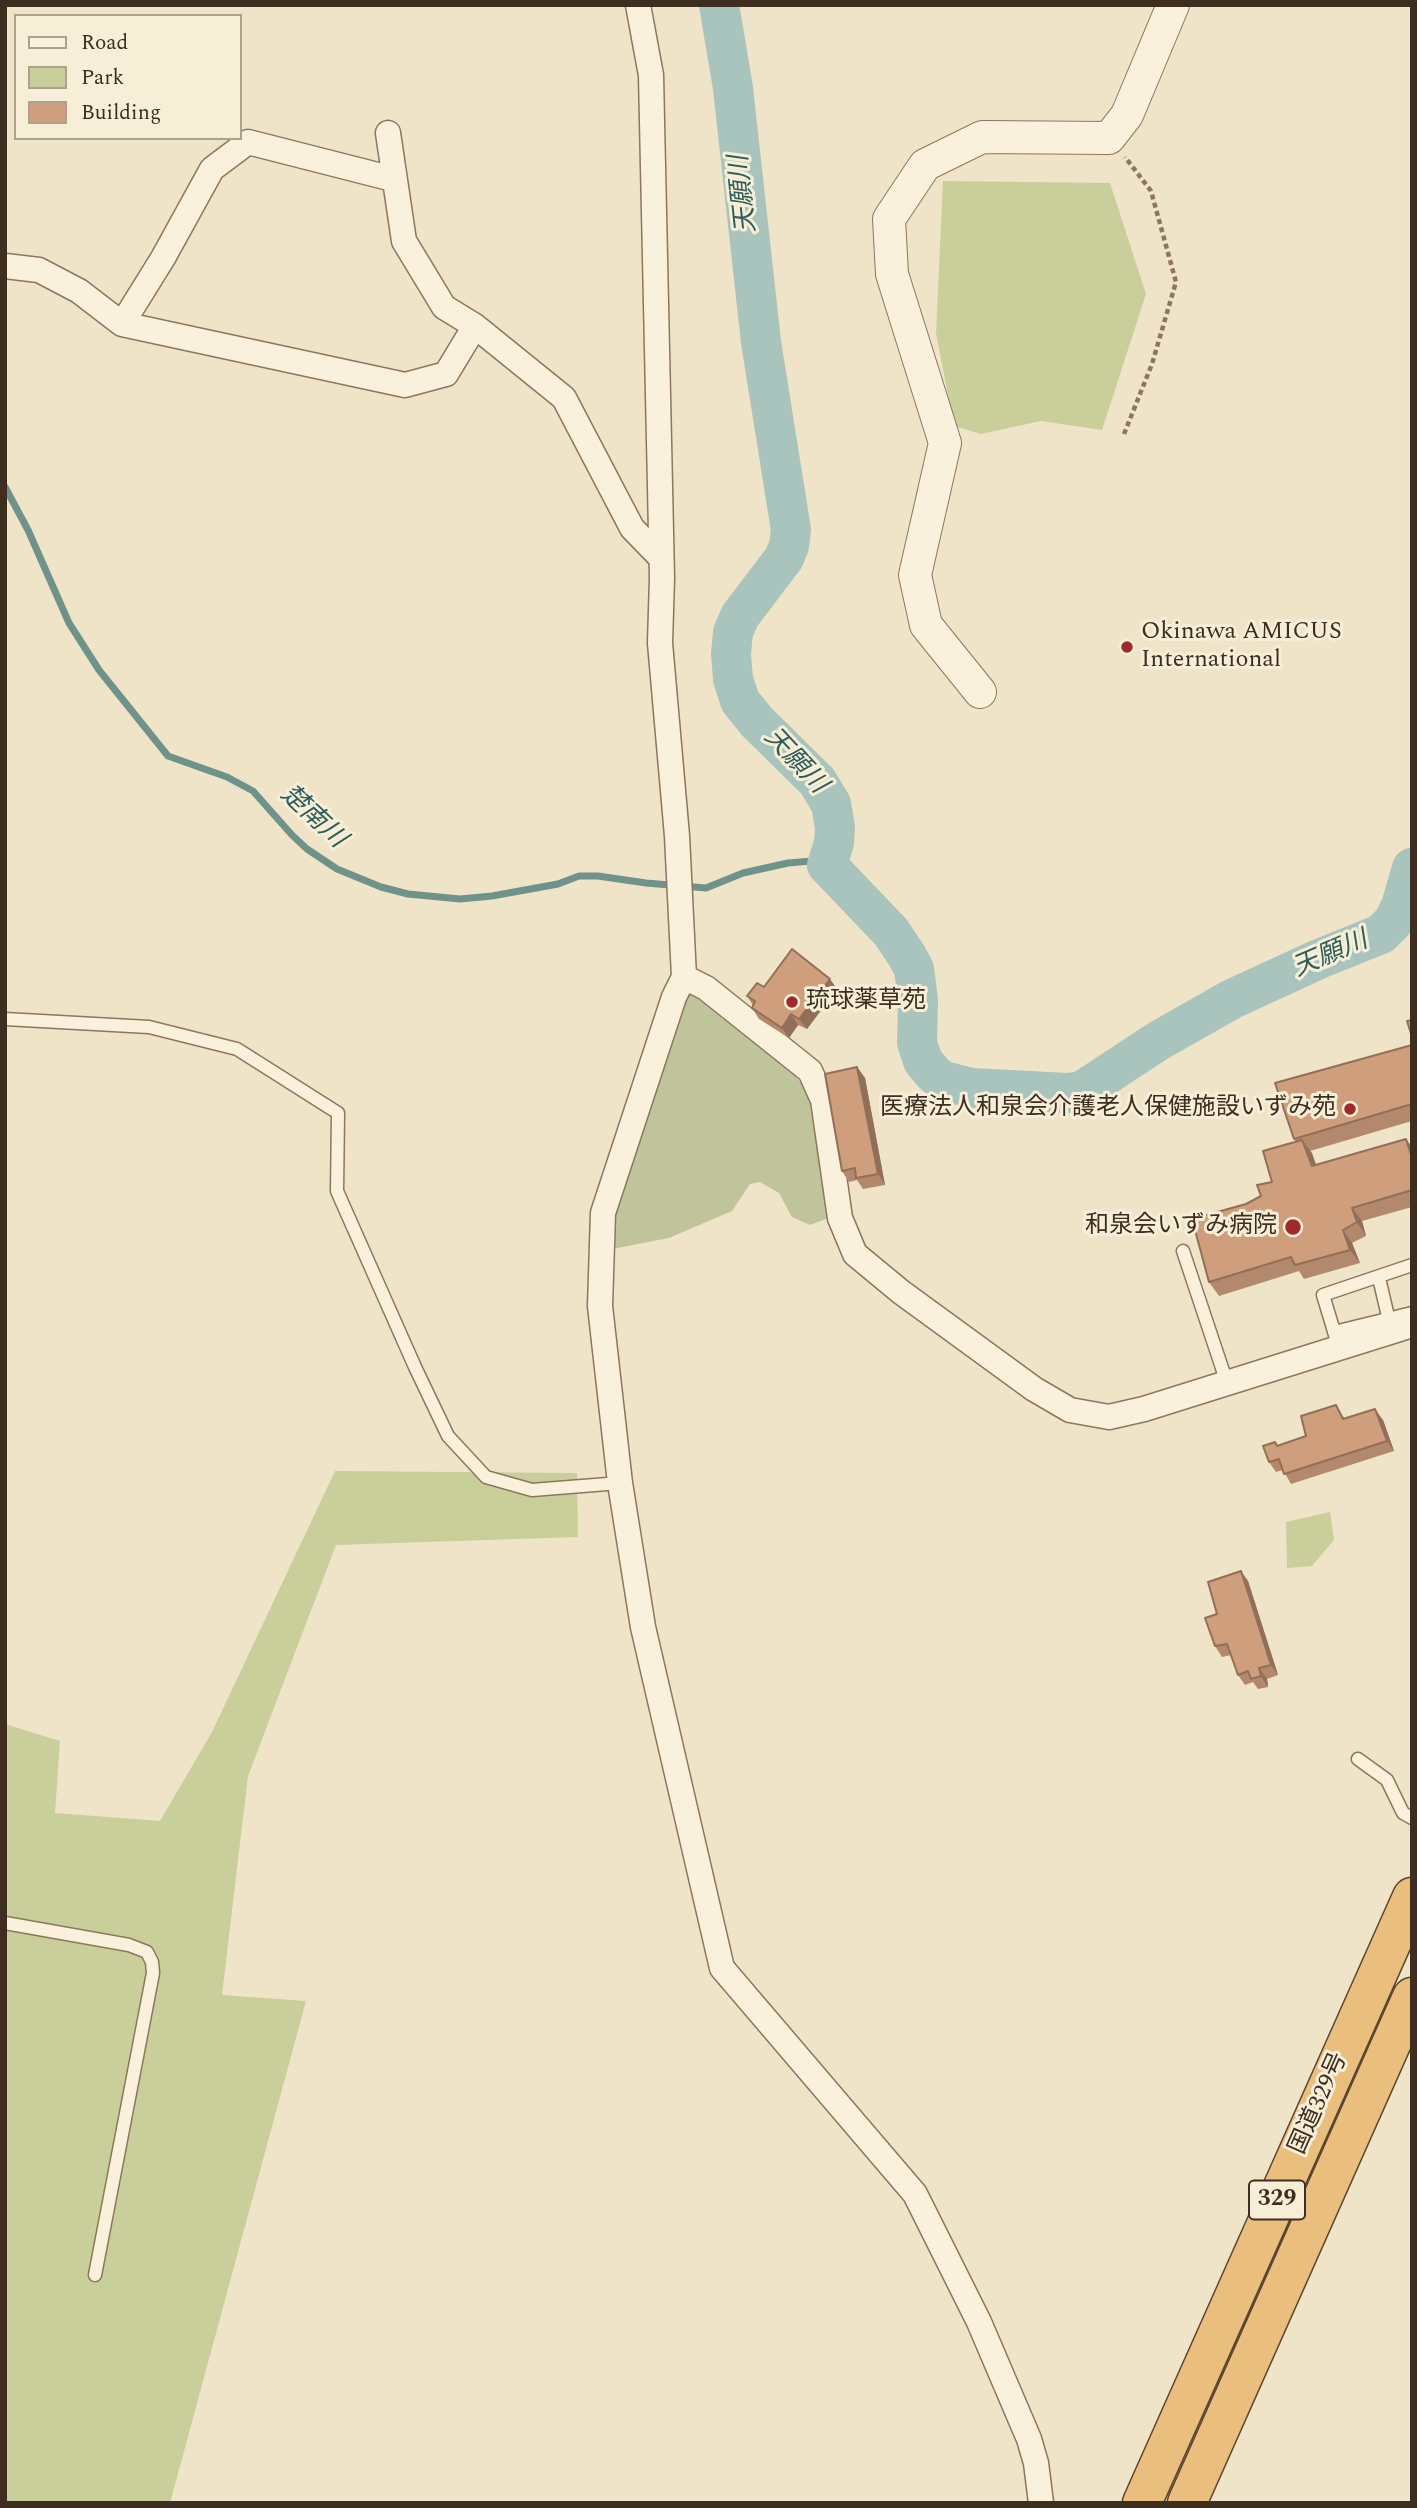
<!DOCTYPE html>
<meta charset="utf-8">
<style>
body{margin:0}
#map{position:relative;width:1417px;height:2508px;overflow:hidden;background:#f0e4c8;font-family:Spectral,serif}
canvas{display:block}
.frame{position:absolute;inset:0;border:7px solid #3d2e20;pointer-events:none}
.legend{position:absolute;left:14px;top:14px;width:228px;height:126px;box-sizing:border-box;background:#f7eed8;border:2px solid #ada18e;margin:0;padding:9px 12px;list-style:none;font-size:21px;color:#3d2e20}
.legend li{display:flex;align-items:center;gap:14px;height:35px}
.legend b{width:35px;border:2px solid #ada18e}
</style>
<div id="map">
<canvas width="1417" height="2508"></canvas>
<div class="frame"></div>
<ul class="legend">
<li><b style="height:9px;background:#faf1dc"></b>Road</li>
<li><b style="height:19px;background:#c9cf9b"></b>Park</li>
<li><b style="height:19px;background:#cf9f7d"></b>Building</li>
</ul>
</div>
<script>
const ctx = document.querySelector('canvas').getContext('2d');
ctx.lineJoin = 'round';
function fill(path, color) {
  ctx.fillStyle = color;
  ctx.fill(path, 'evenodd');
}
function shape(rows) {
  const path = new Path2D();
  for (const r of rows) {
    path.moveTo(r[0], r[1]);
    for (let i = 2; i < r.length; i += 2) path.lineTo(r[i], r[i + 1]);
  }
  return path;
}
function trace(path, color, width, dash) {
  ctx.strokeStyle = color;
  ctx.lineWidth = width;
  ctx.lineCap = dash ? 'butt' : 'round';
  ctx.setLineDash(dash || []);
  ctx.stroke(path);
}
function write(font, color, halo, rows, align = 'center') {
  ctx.font = font + ' Spectral,"Noto Sans JP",serif';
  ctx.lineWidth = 6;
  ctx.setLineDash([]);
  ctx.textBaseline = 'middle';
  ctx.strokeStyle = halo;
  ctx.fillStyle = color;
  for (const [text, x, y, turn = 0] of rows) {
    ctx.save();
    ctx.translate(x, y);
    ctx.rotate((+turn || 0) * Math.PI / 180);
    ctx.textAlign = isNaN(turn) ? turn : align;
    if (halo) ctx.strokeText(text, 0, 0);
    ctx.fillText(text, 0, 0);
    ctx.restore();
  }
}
const green = shape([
 [943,181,1110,183,1146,294,1102,430,1041,421,981,434,954,426,936,333],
 [335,1471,577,1473,578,1537,336,1545,248,1776,222,1995,306,2001,170,2503,5,2503,5,1724,60,1741,55,1813,160,1821,212,1732],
 [1330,1512,1334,1540,1312,1566,1287,1568,1286,1522]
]);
const cemetery = shape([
 [693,993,712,1005,735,1027,785,1063,807,1090,815,1108,820,1165,828,1218,810,1225,792,1217,779,1193,760,1182,750,1184,732,1211,669,1238,612,1249,613,1213,680,1001]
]);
const stream = shape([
 [5,487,28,530,69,623,99,670,168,756,227,777,253,791,292,835,307,849,337,869,381,887,408,894,460,899,492,896,558,884,579,876,598,876,646,883,706,888,743,873,788,863,812,861,827,865]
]);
const river = shape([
 [719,5,733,88,761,342,791,530,789,546,784,558,740,616,733,632,731,654,733,679,740,701,757,722,817,781,831,804,835,827,834,843,827,865,891,932,907,956,914,969,918,1000,917,1043,923,1061,933,1073,941,1080,971,1088,1068,1093,1082,1091,1158,1041,1232,999,1319,959,1381,934,1393,922,1401,906,1412,868]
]);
const path = shape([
 [1124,434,1152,364,1176,282,1151,191,1125,157]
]);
const service = shape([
 [5,1019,149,1027,237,1049,338,1113,337,1191,415,1367,448,1436,486,1477,532,1490,620,1483],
 [1183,1251,1227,1383],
 [1379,1278,1390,1325],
 [1334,1332,1412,1313],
 [1339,1348,1323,1295,1412,1265],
 [1358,1759,1387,1780,1403,1813,1412,1818],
 [5,1923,129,1945,147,1952,152,1962,153,1973,95,2275]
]);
const minor = shape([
 [638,5,651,75,662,578,660,643,677,836,684,977,674,997,603,1213,600,1306,620,1483,643,1627,722,1968,915,2194,979,2322,1029,2439,1036,2463,1041,2503],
 [388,133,404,241,444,307,475,326,564,398,632,528,661,558],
 [5,266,39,270,79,291,122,324,405,385,446,374,475,326],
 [122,324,163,258,212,169,248,142,393,179],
 [684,977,706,988,810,1071,823,1100,840,1218,855,1254,901,1292,1034,1389,1070,1410,1109,1417,1144,1409,1412,1325]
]);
const tertiary = shape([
 [980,692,926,625,915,575,945,443,892,274,889,219,925,165,982,137,1109,138,1127,115,1173,5]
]);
const trunk = shape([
 [1142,2503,1412,1897],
 [1187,2503,1412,1997]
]);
const wall = shape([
 [764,987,837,989,807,1029,798,1025,789,1038,759,1019,752,1008,753,1005,747,996],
 [1412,1045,1412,1121,1310,1151,1316,1165,1412,1147,1412,1207,1362,1221,1366,1236,1352,1243,1360,1263,1304,1279,1299,1271,1219,1296,1209,1282,1246,1204,1261,1196,1272,1182,1296,1142,1294,1139],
 [857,1067,865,1078,885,1185,863,1189,857,1180,849,1182,842,1171],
 [1343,1416,1345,1419,1383,1420,1394,1451,1291,1484,1283,1470,1276,1472,1269,1462,1278,1446,1306,1436],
 [1248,1581,1278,1675,1267,1679,1268,1687,1258,1689,1253,1682,1245,1685,1238,1675,1231,1655,1222,1657,1215,1646,1217,1614]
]);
const shadedWall = shape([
 [830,979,837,989,807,1029,799,1019],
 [791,1014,798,1025,789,1038,782,1028],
 [857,1067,865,1078,885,1185,878,1174],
 [1406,1139,1412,1147,1412,1158],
 [1302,1140,1312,1153,1321,1179,1312,1166],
 [1352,1208,1362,1221,1366,1236,1357,1222],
 [1343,1230,1352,1243,1360,1263,1350,1250],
 [1375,1409,1383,1420,1394,1451,1387,1441],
 [1241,1571,1248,1581,1278,1675,1271,1665],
 [1259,1668,1267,1679,1268,1687,1261,1676]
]);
const building = shape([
 [792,949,830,979,799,1019,791,1014,782,1028,752,1008,755,1001,747,996,757,983,764,987,792,949],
 [1412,1020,1412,1037,1407,1021,1412,1020],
 [1412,1045,1412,1104,1294,1139,1275,1083,1412,1045],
 [857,1067,878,1174,856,1178,855,1168,842,1171,825,1074,857,1067],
 [1406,1139,1412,1158,1412,1190,1352,1208,1357,1222,1343,1230,1350,1250,1295,1265,1291,1257,1209,1282,1192,1219,1246,1204,1261,1196,1257,1185,1272,1182,1263,1151,1302,1140,1312,1166,1406,1139],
 [1336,1405,1343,1419,1375,1409,1387,1441,1284,1474,1279,1459,1269,1462,1263,1446,1275,1442,1277,1446,1306,1436,1301,1416,1336,1405],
 [1241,1571,1271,1665,1259,1668,1261,1676,1251,1679,1248,1671,1238,1675,1227,1644,1215,1646,1205,1618,1217,1614,1208,1582,1241,1571]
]);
const markers = [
 [1127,647,7,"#9e2a2b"],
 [792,1002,7,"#9e2a2b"],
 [1350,1109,7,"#9e2a2b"],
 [1293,1227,9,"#9e2a2b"]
];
const shields = [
 [1277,2200,56]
];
const shieldNames = [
 ["329",1277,2200]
];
const poiNames = [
 ["Okinawa AMICUS",1141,633],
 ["International",1141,661],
 ["琉球薬草苑",806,1002],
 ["医療法人和泉会介護老人保健施設いずみ苑",1336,1109,"right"],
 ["和泉会いずみ病院",1277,1227,"right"]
];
const streetNames = [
 ["国道329号",1320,2104,-66]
];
const waterNames = [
 ["天願川",745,194,-96],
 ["天願川",794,762,47],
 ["楚南川",312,818,43],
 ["天願川",1331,956,-23]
];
fill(green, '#c9cf9b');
fill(cemetery, '#bfc49a');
trace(stream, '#6f938a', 7);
trace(river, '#a9c4bc', 40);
trace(service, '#8d765c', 15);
trace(minor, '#8d765c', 27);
trace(tertiary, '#8d765c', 34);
trace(trunk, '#5b4430', 41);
trace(path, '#8d765c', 4.5, [5, 3.5]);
trace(service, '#faf1dc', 12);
trace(minor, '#faf1dc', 24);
trace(tertiary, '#faf1dc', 32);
trace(trunk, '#eabe7c', 38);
fill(wall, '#b2896c');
fill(shadedWall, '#916f58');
fill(building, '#cf9f7d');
trace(building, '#916f58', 2);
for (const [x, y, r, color] of markers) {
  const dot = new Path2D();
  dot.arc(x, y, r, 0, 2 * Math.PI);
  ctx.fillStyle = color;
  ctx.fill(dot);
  trace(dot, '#f7eed8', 2.5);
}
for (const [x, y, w] of shields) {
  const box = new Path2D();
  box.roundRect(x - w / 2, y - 19.5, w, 39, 5);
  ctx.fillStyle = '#f7eed8';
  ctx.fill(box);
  trace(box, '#3d2e20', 2);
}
write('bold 23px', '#3d2e20', null, shieldNames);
write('24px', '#3d2e20', '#f7eed8', poiNames, 'left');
write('24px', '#3d2e20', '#f7eed8', streetNames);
write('italic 26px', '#2f5d5a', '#f7eed8', waterNames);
</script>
